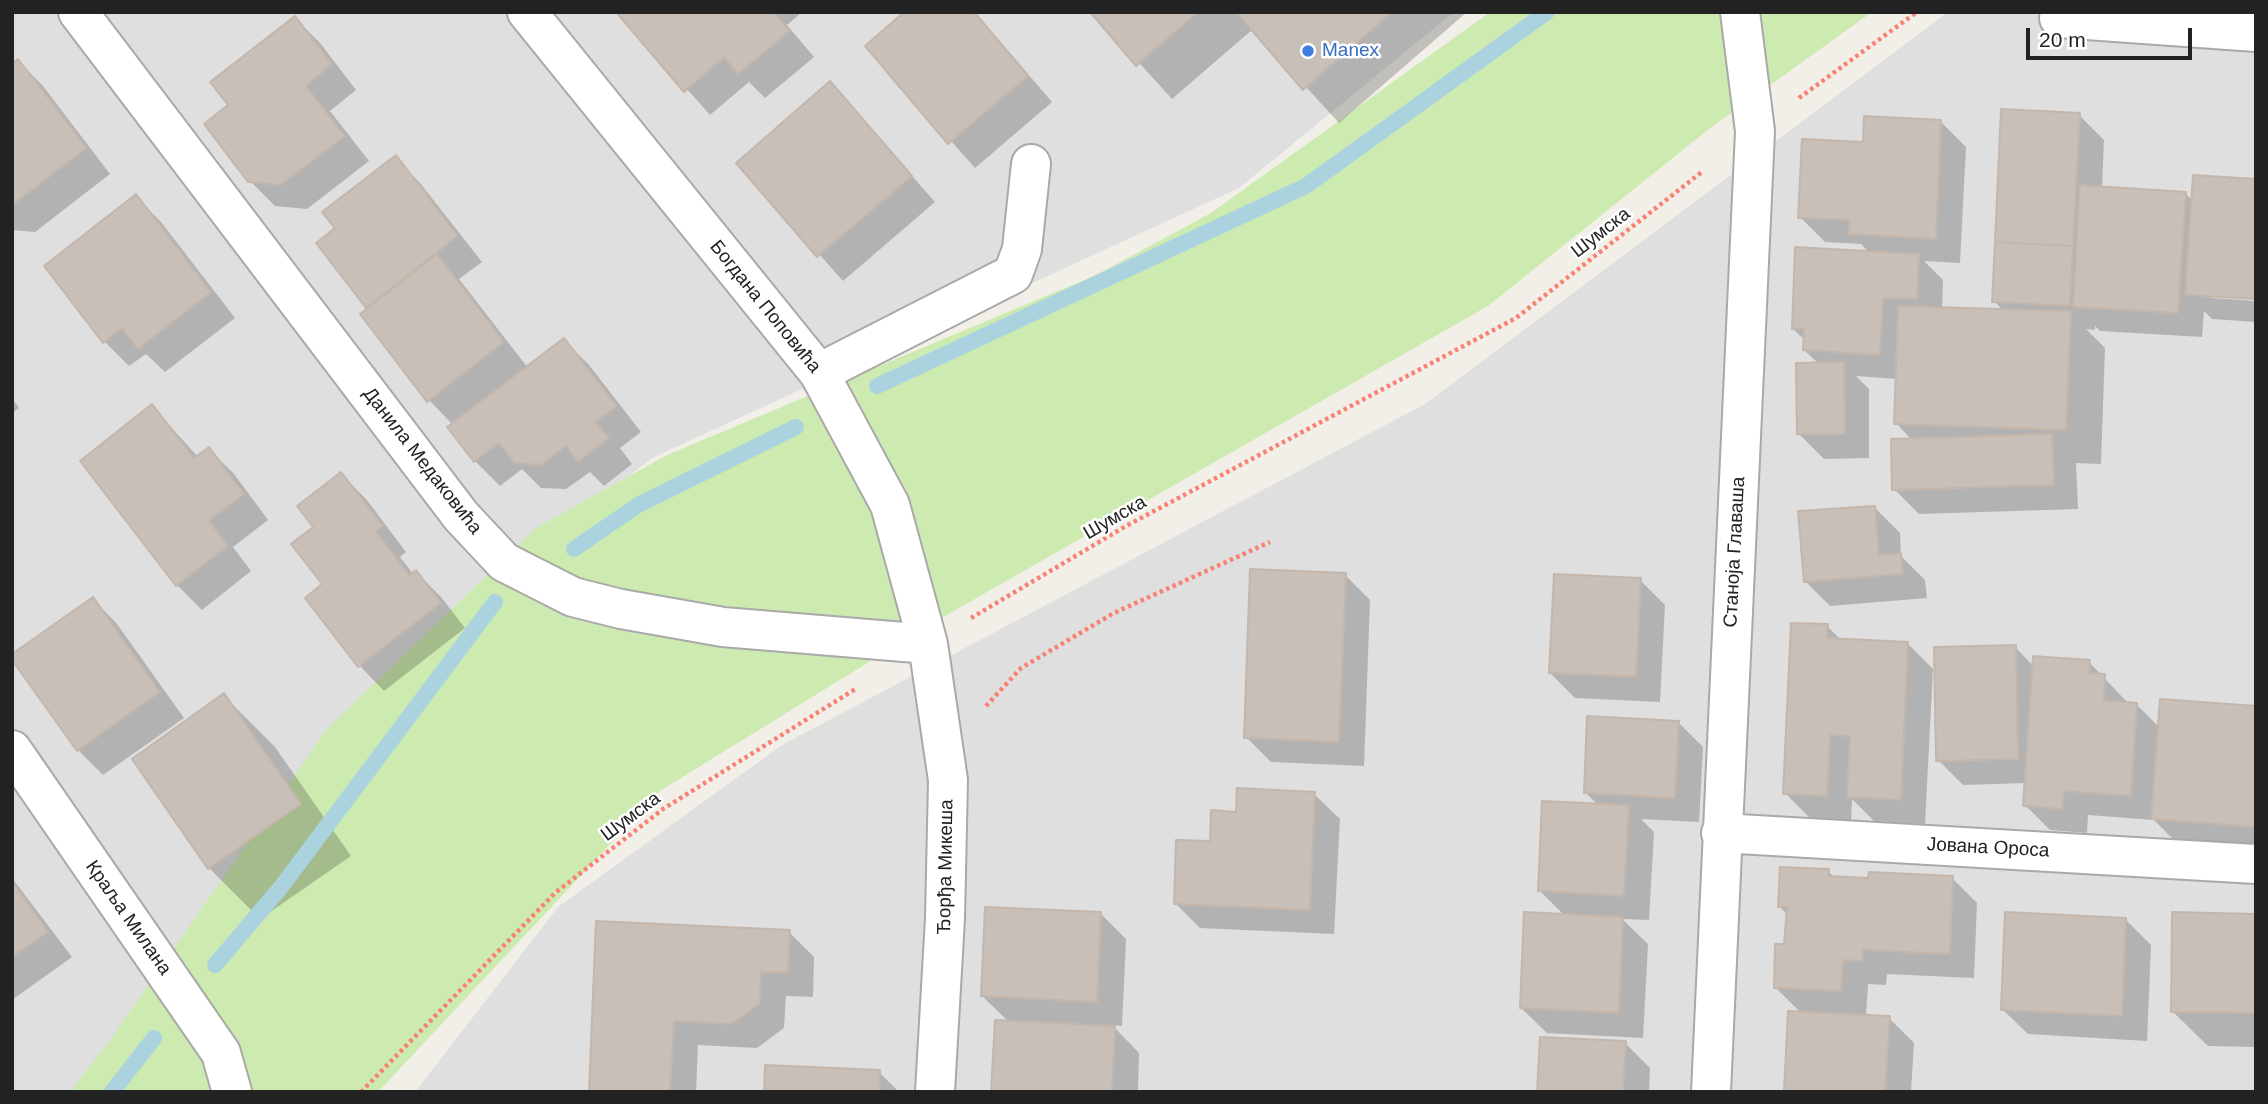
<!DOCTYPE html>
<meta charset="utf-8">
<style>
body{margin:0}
#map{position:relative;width:2268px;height:1104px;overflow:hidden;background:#f2efe9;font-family:Helvetica,sans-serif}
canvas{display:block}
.frame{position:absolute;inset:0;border:14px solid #222;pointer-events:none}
.scale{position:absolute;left:2026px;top:28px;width:166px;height:32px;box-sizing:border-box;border:4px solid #222;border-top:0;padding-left:9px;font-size:21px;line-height:24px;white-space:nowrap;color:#222;-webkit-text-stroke:5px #fff;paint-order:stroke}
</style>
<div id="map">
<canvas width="2268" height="1104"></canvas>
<div class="frame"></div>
<div class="scale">20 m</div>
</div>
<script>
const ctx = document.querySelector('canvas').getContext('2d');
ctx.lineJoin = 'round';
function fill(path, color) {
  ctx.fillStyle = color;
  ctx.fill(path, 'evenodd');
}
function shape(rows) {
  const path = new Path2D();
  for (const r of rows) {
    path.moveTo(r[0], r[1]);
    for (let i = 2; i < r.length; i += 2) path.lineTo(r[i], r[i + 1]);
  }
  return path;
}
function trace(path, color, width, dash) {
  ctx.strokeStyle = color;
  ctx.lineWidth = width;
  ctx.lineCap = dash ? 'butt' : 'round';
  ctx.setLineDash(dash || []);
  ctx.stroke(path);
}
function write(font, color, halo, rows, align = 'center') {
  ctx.font = font + ' Helvetica,sans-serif';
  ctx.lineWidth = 5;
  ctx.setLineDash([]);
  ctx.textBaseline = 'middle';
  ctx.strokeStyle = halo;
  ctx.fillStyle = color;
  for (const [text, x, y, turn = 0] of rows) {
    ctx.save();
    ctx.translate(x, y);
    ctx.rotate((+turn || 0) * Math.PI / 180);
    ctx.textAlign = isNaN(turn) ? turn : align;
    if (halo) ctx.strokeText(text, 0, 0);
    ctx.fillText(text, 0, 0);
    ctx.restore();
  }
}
const residential = shape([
 [12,12,1454,12,1239,188,652,458,453,613,83,1092,12,1092],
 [1948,12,2256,12,2256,1092,415,1092,558,907,782,745,1425,404]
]);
const grass = shape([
 [1490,12,1872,12,1709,129,1488,306,924,628,660,791,378,1092,70,1092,110,1040,327,729,536,528,667,455,1096,275,1211,213]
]);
const shadow = shape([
 [619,12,802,12,787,25,814,57,765,98,749,82,710,115],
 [907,12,975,12,1052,102,975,168,868,47],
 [1093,12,1467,12,1339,123,1253,29,1172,99],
 [295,18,320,43,356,90,330,111,369,161,307,209,275,206,250,181,230,105],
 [18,61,43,86,110,174,35,232,12,230,12,65],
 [830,83,935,202,843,281,738,163],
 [2079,115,2104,140,2102,188,2185,193,2193,201,2211,298,2256,301,2256,322,2212,319,2204,311,2202,337,2100,331,2095,326,2095,330,2086,329,2105,348,2101,464,2076,463,2078,509,1919,514,1894,489,1912,440,1896,423,1897,379,1856,376,1869,389,1869,458,1824,459,1799,434,1819,364,1804,350,1805,340,1793,329,1870,253,1861,244,1825,242,1800,217,1865,144,1941,122,1966,147,1960,263,1924,261,1943,280,1942,309,2004,311,1994,301],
 [395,158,420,183,482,262,459,279,528,368,564,340,589,365,641,432,620,448,632,464,604,486,590,472,566,489,541,488,522,469,500,486,475,461,450,428,453,425,429,400,369,309,318,243,337,228],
 [136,197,161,222,235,318,165,372,146,354,129,366,104,341],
 [12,398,19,408,12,413],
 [152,406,198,457,209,449,234,474,268,520,233,547,251,571,202,610,177,585],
 [341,474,366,499,406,552,400,557,413,574,416,572,441,597,465,628,384,691,360,666,308,598,325,585,315,527],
 [1875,508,1900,533,1901,556,1925,580,1927,598,1830,606,1805,581],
 [1345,575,1370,600,1364,766,1271,762,1246,737],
 [1640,580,1665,605,1660,702,1575,698,1550,673],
 [93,599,117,624,184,718,103,775,78,750],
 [1827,626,1841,640,1908,644,1933,669,1925,824,1874,821,1852,799,1851,821,1810,818,1785,793],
 [2015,647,2034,667,2089,662,2129,704,2136,704,2160,728,2256,707,2256,850,2178,844,2154,820,2088,815,2087,833,2050,830,2025,805,2027,783,1963,785,1938,760],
 [224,696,275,747,351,856,260,919,209,868],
 [1678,722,1703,747,1699,822,1641,819,1654,832,1649,920,1622,919,1648,944,1643,1038,1547,1033,1521,1008,1565,916,1540,891,1598,805,1586,793],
 [1314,794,1340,819,1334,934,1200,928,1175,903,1211,843,1237,813],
 [1828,871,1835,878,1870,880,1952,878,1977,903,1974,978,1887,974,1886,985,1868,984,1866,1016,1889,1018,1914,1043,1911,1092,1785,1092,1801,1013,1775,987,1786,946,1788,915,1779,906],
 [12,878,72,957,12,1000],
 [1101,914,1126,939,1122,1026,1112,1025,1139,1053,1138,1092,993,1092,1010,1023,982,996],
 [2256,915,2256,1047,2208,1046,2172,1011],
 [2126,920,2151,945,2147,1041,2028,1034,2002,1009],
 [598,923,789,932,814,957,813,997,786,996,784,1028,757,1048,698,1045,696,1092,591,1092],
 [1625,1043,1650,1068,1649,1092,1539,1092],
 [879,1072,899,1092,765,1092]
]);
const stream = shape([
 [877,386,1306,186,1547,12],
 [574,549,638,505,796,427],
 [215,965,281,887,495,602],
 [112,1092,154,1038]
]);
const building = shape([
 [616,12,774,12,790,31,738,74,724,57,684,92,616,12],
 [904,12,974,12,1028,76,948,144,865,46,904,12],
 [1090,12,1198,12,1136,66,1090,12],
 [1236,12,1392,12,1303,90,1236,12],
 [295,16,332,64,306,86,345,136,281,185,248,182,204,124,228,105,210,82,295,16],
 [18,59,87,148,12,205,12,63,18,59],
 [830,81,912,176,817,257,736,163,830,81],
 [2001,109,2080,113,2073,246,1995,242,2001,109],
 [1864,116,1941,120,1936,239,1849,234,1849,220,1798,218,1802,139,1863,142,1864,116],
 [396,155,458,236,366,308,316,243,335,228,322,212,396,155],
 [2193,175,2256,179,2256,299,2185,295,2193,175],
 [2080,185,2186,192,2178,313,2073,307,2080,185],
 [136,194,211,292,138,349,122,328,103,343,44,266,136,194],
 [1995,242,2073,246,2070,306,1992,302,1995,242],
 [1795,247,1919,254,1917,299,1883,298,1880,355,1803,350,1804,329,1792,329,1795,247],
 [437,254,504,342,427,402,360,314,437,254],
 [1898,306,2071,311,2066,430,1894,424,1898,306],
 [564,338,617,406,596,422,609,438,578,462,566,446,541,465,514,463,499,443,474,462,447,427,564,338],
 [1844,362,1845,434,1797,434,1796,363,1844,362],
 [152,404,194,458,209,447,244,494,209,521,228,546,176,586,80,461,152,404],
 [2052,434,2054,485,1892,490,1891,439,2052,434],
 [341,472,383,526,376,531,409,575,416,570,441,603,358,667,305,598,322,584,291,544,313,527,297,506,341,472],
 [1875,506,1879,555,1901,553,1903,574,1804,582,1798,511,1875,506],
 [1250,569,1346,573,1339,742,1244,738,1250,569],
 [1554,574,1641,578,1636,677,1549,673,1554,574],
 [93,597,160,692,77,751,12,660,12,654,93,597],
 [1791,623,1828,624,1827,638,1908,642,1901,800,1847,797,1850,736,1830,735,1827,796,1783,794,1791,623],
 [2016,645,2018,759,1936,761,1934,647,2016,645],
 [2033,656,2090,660,2089,673,2105,674,2104,700,2137,703,2131,796,2064,791,2062,809,2023,806,2033,656],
 [224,693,301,804,208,869,132,759,224,693],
 [2160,699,2256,706,2256,827,2151,819,2160,699],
 [1587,716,1679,721,1675,798,1584,793,1587,716],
 [1237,788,1315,792,1310,910,1174,904,1176,840,1210,841,1211,810,1236,812,1237,788],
 [1542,801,1629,805,1624,896,1538,891,1542,801],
 [1780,867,1829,869,1828,876,1868,878,1869,872,1953,876,1950,954,1863,950,1862,961,1843,960,1841,991,1774,988,1775,944,1784,944,1787,907,1778,907,1780,867],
 [12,881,48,932,12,957,12,881],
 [985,907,1101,912,1097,1002,981,996,985,907],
 [1524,912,1623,917,1619,1013,1520,1008,1524,912],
 [2005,912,2126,918,2122,1016,2001,1010,2005,912],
 [2172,912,2256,914,2256,1013,2171,1012,2172,912],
 [596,921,790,930,788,973,761,972,760,1003,732,1024,674,1021,670,1092,589,1092,596,921],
 [1788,1011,1890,1016,1885,1092,1784,1092,1788,1011],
 [995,1020,1115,1026,1112,1092,991,1092,995,1020],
 [1540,1037,1626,1041,1623,1092,1537,1092,1540,1037],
 [765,1065,880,1070,879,1092,764,1092,765,1065]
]);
const path = shape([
 [1799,98,1917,12],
 [971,618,1126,526,1516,318,1703,171],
 [986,706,1021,668,1114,613,1270,542],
 [361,1092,555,893,663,809,857,688]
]);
const minor = shape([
 [78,12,461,516,504,562,573,597,621,609,723,627,928,644],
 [527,12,819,373,890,505,928,644,948,780,945,918,935,1092],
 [2059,18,2256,32],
 [819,373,1013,274,1022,249,1031,164],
 [12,750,221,1053,232,1092],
 [1721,833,2256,864],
 [1711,1092,1755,131,1740,12]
]);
const markers = [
 [1308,51,7,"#3f7fe0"]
];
const shopNames = [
 ["Manex",1322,51]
];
const streetNames = [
 ["Шумска",1601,233,-38],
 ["Богдана Поповића",765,307,51],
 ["Данила Медаковића",422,461,52],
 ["Шумска",1115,518,-30],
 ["Станоја Главаша",1735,552,-87],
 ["Шумска",631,817,-37],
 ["Јована Ороса",1988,848,3],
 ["Ђорђа Микеша",946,867,-89],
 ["Краља Милана",128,918,55]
];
fill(residential, '#e0dfdf');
fill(grass, '#cdebb0');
fill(shadow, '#0003');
trace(stream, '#aad3df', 16);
fill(building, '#c7bfb8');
trace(building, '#c4b6ab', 2);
trace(minor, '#a9a9a9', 42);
trace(path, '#fa8072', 4.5, [3.5, 3.5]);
trace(minor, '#fff', 38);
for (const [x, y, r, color] of markers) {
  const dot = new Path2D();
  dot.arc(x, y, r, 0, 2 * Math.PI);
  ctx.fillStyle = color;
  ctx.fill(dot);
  trace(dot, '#fff', 2.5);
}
write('19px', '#366cbe', '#fff', shopNames, 'left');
write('19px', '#222', '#fff', streetNames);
</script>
